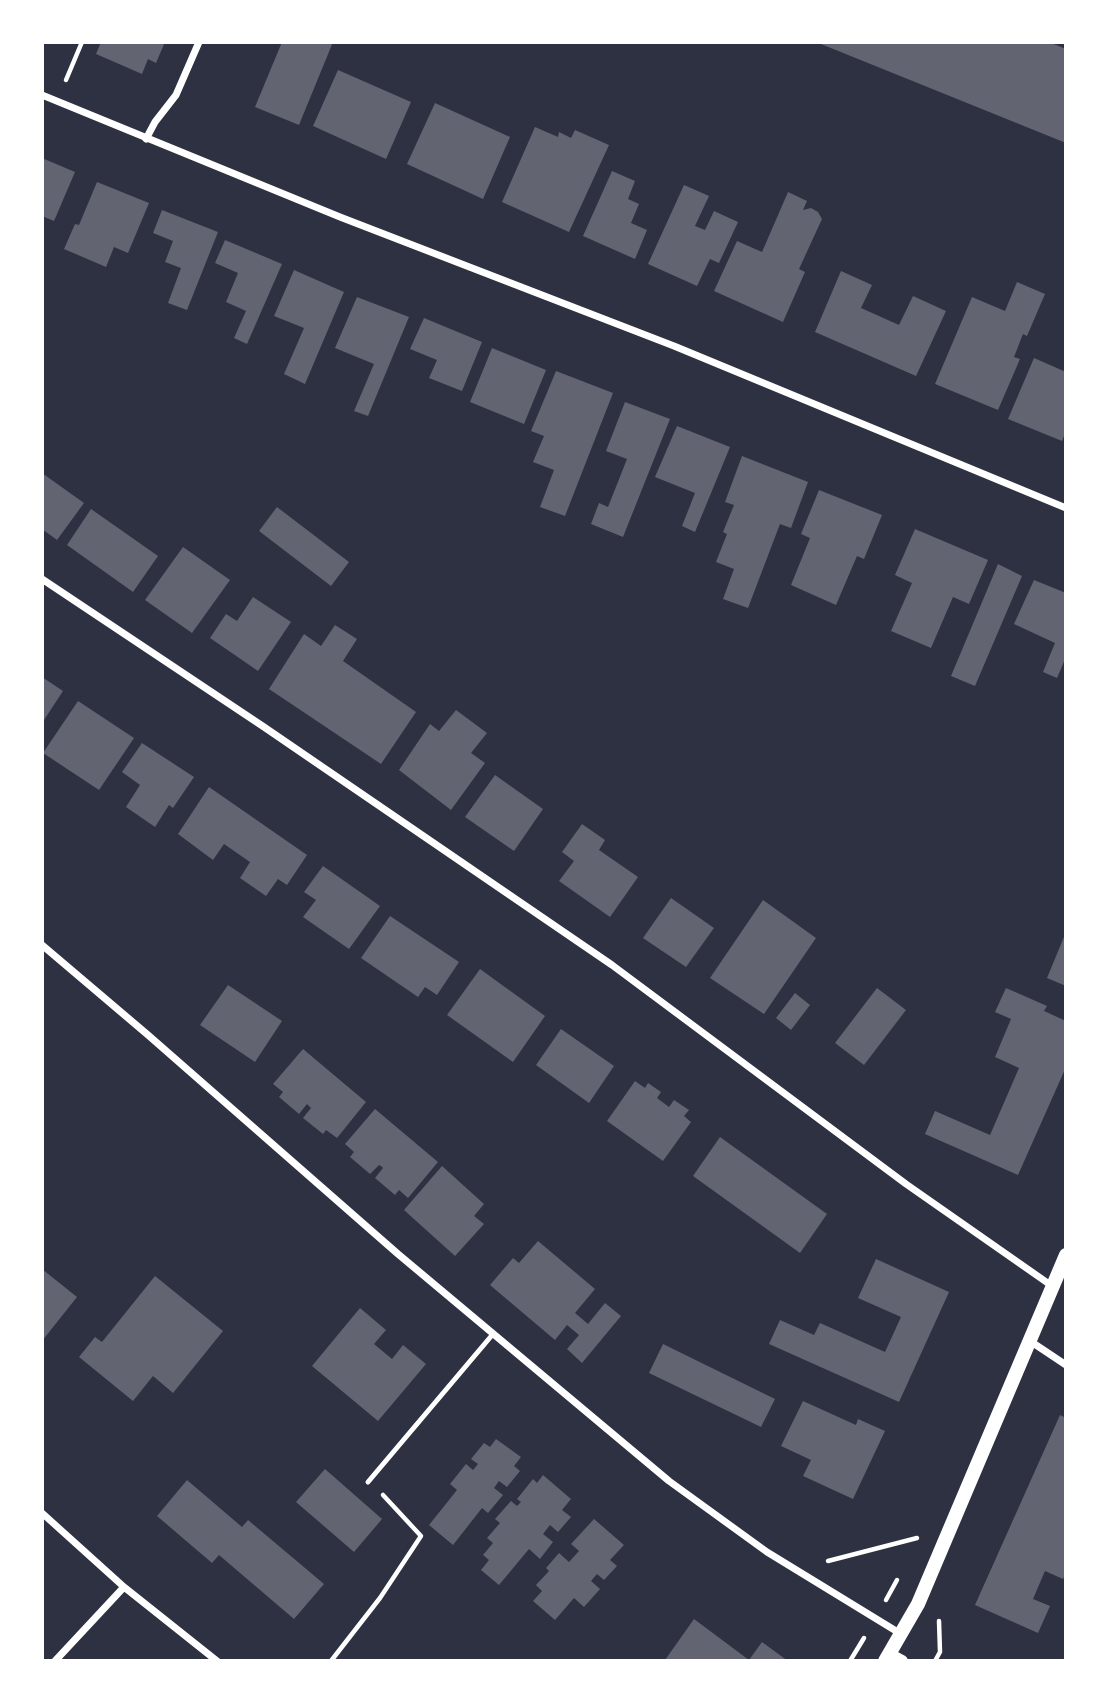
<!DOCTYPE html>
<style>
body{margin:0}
#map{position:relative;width:1108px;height:1703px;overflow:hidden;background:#2d3142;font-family:"Roboto Condensed",sans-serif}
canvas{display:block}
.frame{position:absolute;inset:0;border:44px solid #fff;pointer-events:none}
</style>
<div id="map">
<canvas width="1108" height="1703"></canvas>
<div class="frame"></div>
</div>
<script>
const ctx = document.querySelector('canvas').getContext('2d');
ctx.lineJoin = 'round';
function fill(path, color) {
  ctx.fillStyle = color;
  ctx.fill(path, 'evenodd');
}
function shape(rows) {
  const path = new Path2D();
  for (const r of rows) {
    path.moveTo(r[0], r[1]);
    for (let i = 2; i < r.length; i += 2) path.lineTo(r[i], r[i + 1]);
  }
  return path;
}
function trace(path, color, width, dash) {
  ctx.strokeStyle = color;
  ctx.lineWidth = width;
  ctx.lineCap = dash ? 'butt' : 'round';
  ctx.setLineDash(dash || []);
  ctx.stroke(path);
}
const building = shape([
 [101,42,165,42,156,63,148,59,142,74,96,54],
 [282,42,333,42,299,125,255,107],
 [816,42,1051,43,1066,49,1066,143],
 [338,70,411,102,386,159,313,126],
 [435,103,510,137,483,199,407,164],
 [535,127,558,137,559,132,571,138,575,130,609,145,569,232,502,202],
 [42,158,75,172,54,221,42,216],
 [612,171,635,181,628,199,639,204,631,223,647,230,635,259,583,236],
 [97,182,149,203,128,253,114,247,106,267,64,249,75,224,79,225],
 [684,185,709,196,695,226,705,230,714,211,738,222,719,263,710,259,697,286,648,264],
 [788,192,807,201,803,210,811,208,818,212,822,219,799,269,805,272,783,322,714,291,737,241,762,252],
 [162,210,218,232,187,310,168,303,181,268,165,262,173,241,153,233],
 [225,240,282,264,247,344,234,338,246,311,226,302,238,273,215,263],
 [294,270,344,292,305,384,284,374,304,328,274,316],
 [841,271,872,285,861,308,899,325,913,296,946,311,916,376,815,332],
 [1017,282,1045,294,1027,336,1023,334,1014,357,1020,359,998,410,935,384,972,297,1005,311],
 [357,297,409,317,368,416,354,411,374,364,335,348],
 [424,318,482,342,462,391,429,378,437,360,410,349],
 [492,348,546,370,524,424,470,402],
 [1034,358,1066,372,1066,431,1062,441,1008,419],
 [556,371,613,393,565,516,540,507,554,470,533,462,544,436,531,431],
 [625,402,670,419,623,537,591,524,599,503,608,507,627,459,606,451],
 [677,426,730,447,695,532,682,526,695,493,655,477],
 [742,456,808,482,791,528,780,524,748,608,723,599,734,569,716,562,727,534,723,532,734,505,725,502],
 [42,473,84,503,57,540,42,529],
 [819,490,882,515,864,559,857,556,836,605,791,585,810,538,801,534],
 [277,507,349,562,331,586,259,531],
 [91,509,158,556,133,592,67,545],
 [915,529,988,560,969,604,953,597,931,648,891,631,912,583,895,575],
 [183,547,230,580,192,633,145,600],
 [998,564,1022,576,975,686,951,676],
 [1034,580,1066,593,1066,657,1057,678,1043,672,1055,643,1014,624],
 [253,597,291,622,258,671,210,638,226,614,237,621],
 [335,625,357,639,343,661,416,712,381,764,269,689,304,634,321,646],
 [42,677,63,691,42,723],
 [78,701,134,738,99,790,43,753],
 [456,710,487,733,471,753,485,763,451,810,399,770,430,724,439,731],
 [142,743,194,777,173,808,169,805,155,827,126,807,140,785,122,772],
 [495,775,543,809,514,851,465,817],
 [209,787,307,855,287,885,278,879,266,896,240,878,250,862,224,844,213,860,178,834],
 [582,824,605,840,599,850,638,877,610,917,559,881,574,861,562,852],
 [323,866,380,906,349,949,303,917,316,900,304,892],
 [671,898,714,928,686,967,643,938],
 [763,900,816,938,764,1014,710,978],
 [390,916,459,962,437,995,425,987,418,997,361,958],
 [1066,932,1066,986,1047,978],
 [480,969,545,1016,513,1062,447,1015],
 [228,985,282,1021,255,1062,200,1025],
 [877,988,906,1010,864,1065,835,1043],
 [1006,988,1047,1006,1044,1011,1066,1021,1066,1067,1018,1175,925,1134,935,1111,990,1135,1019,1068,995,1057,1011,1019,995,1012],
 [795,993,810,1005,791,1030,776,1018],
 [561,1029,614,1066,589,1103,536,1065],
 [303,1049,366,1102,337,1138,326,1130,323,1134,303,1118,311,1108,307,1104,299,1114,279,1097,283,1092,273,1084],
 [635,1081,645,1088,648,1083,661,1092,657,1098,669,1107,674,1100,689,1110,684,1116,691,1122,663,1161,607,1121],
 [375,1109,438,1162,408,1198,399,1190,395,1195,375,1178,383,1168,381,1166,379,1165,370,1174,350,1157,354,1152,345,1144],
 [720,1137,827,1214,800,1253,693,1176],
 [442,1166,484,1204,474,1216,484,1224,455,1256,404,1210],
 [538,1241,595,1289,575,1313,588,1324,605,1303,621,1316,582,1363,567,1349,579,1335,567,1325,555,1340,490,1285,513,1258,519,1263],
 [876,1259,949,1292,899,1402,769,1344,780,1320,814,1335,820,1323,885,1352,901,1317,858,1298],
 [42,1269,77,1297,42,1341],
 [155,1276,223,1331,173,1393,153,1376,133,1401,79,1357,95,1337,102,1342],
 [360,1308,386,1330,374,1344,392,1359,403,1345,426,1364,378,1421,312,1366],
 [663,1344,775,1399,761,1427,649,1373],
 [803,1401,856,1425,858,1419,885,1431,853,1499,803,1476,811,1460,781,1446],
 [1060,1415,1066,1418,1066,1573,1063,1579,1045,1571,1033,1599,1050,1606,1038,1633,975,1605],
 [496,1439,521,1457,514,1466,520,1471,507,1487,499,1481,494,1488,503,1495,488,1513,482,1508,453,1545,429,1525,457,1490,450,1484,466,1464,473,1470,478,1464,471,1459,484,1443,490,1447],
 [325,1469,382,1519,354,1552,296,1502],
 [543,1475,571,1499,562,1510,571,1517,558,1532,550,1525,543,1534,553,1542,540,1559,529,1549,499,1585,481,1570,489,1560,483,1555,493,1543,487,1538,500,1523,495,1519,511,1501,517,1506,521,1502,517,1499,533,1479,537,1483],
 [187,1480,242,1527,248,1520,324,1584,294,1619,219,1555,212,1563,157,1516],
 [594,1519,624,1545,610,1560,617,1566,604,1580,597,1574,591,1581,600,1589,584,1607,574,1598,555,1620,533,1601,542,1591,536,1585,549,1571,546,1568,559,1553,569,1562,579,1551,571,1544],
 [694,1619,749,1660,762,1642,788,1661,667,1661,665,1660]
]);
const path = shape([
 [66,80,82,42],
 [828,1561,917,1538],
 [886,1600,897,1580],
 [331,1661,380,1598,421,1536,383,1495],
 [850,1661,864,1638],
 [935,1661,940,1652,939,1621]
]);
const service = shape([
 [368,1482,493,1334]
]);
const minor = shape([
 [42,95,340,217,674,346,1066,508],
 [146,139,155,122,176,95,199,42],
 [42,579,264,727,612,965,906,1184,1052,1286],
 [42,945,148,1035,398,1254,669,1481,767,1552,901,1634],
 [1030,1341,1066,1365],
 [42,1513,124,1587],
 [55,1661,124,1587,217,1661]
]);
const tertiary = shape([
 [889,1654,902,1661]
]);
const secondary = shape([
 [885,1661,918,1604,1066,1255]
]);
fill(building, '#626471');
trace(path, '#fff', 4.5);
trace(service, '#fff', 5);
trace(minor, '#fff', 7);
trace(tertiary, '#fff', 12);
trace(secondary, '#fff', 14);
</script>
